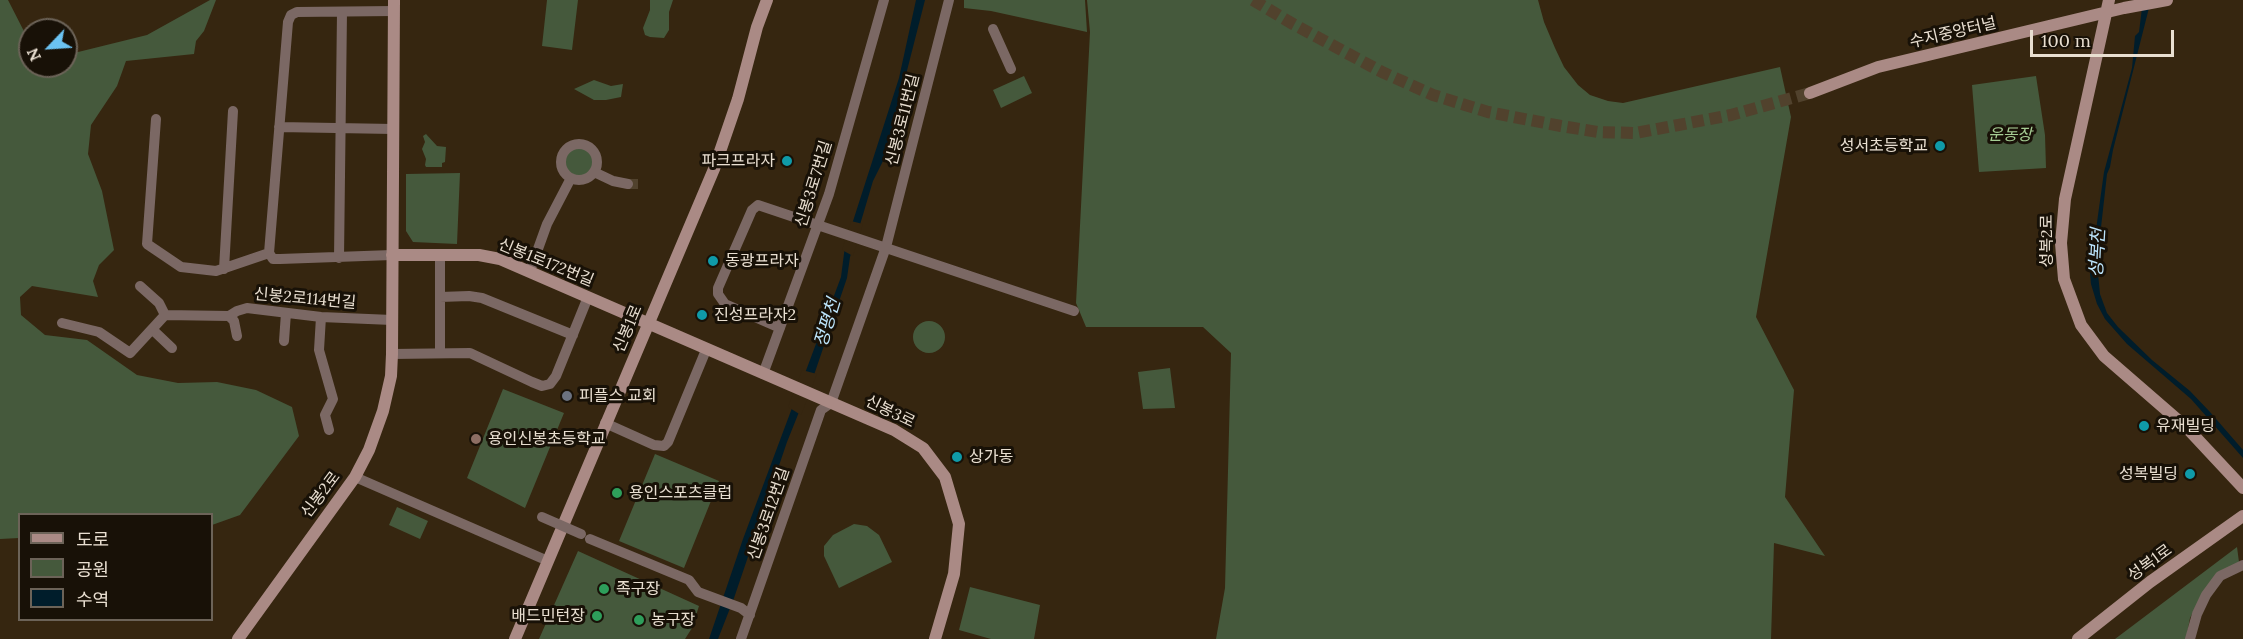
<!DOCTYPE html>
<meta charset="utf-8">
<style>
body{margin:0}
#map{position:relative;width:2243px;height:639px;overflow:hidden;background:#362610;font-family:Lora,"Noto Sans KR",serif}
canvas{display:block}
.legend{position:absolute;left:18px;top:513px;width:195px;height:108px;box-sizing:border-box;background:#181107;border:2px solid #6c6358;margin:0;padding:8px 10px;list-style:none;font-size:18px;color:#e9dfd1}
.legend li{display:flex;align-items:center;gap:12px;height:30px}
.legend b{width:30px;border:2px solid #6c6358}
.north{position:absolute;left:18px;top:18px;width:60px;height:60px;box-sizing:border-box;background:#181107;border:2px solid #6c6358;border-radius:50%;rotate:245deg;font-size:16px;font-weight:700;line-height:24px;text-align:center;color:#e9dfd1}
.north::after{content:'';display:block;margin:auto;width:21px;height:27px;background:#6bc3f2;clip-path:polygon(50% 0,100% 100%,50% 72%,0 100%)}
.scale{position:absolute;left:2030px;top:30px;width:144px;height:27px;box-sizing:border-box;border:3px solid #e9dfd1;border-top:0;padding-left:8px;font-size:18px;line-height:21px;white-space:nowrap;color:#e9dfd1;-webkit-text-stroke:4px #181107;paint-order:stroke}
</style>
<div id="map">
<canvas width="2243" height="639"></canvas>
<ul class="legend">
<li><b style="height:8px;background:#aa8a85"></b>도로</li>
<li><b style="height:16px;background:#45593c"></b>공원</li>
<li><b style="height:16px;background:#001d2b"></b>수역</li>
</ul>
<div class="north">N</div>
<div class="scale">100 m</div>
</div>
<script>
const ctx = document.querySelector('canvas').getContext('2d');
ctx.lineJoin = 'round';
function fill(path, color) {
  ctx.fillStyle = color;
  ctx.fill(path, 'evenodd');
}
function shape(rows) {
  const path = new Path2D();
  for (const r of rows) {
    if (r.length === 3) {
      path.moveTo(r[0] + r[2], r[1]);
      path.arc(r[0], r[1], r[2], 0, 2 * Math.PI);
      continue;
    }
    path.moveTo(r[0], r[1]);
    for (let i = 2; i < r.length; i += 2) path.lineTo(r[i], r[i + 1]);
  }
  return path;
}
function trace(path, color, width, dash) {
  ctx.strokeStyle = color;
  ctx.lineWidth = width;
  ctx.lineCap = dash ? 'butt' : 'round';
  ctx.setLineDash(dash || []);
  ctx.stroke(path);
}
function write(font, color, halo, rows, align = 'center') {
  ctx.font = font + ' Lora,"Noto Sans KR",serif';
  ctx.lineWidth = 6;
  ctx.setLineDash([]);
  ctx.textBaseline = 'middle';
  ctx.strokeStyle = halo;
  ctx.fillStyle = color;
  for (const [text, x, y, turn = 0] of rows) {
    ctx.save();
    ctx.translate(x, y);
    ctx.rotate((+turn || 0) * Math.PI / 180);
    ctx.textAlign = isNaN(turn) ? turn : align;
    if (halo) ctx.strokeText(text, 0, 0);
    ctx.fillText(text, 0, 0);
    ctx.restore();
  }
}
const green = shape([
 [0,0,8,0,30,43,30,66,66,66,66,55,147,35,210,0,216,0,204,31,196,41,194,54,126,61,117,86,91,125,88,154,102,191,114,250,99,265,93,281,98,297,32,286,20,297,21,315,45,335,87,340,137,375,178,383,217,382,256,390,292,407,299,436,240,515,212,525,212,514,20,514,19,538,0,539],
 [547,0,578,0,572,50,542,46],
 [650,0,673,0,669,12,669,30,664,38,650,37,645,35,643,28,650,10],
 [964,0,1085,0,1087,32,991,11,964,8],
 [1087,0,1538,0,1544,22,1555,48,1564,67,1578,85,1590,95,1608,101,1623,103,1780,67,1791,117,1756,317,1794,390,1785,497,1825,556,1774,543,1771,639,1216,639,1225,588,1231,353,1203,327,1086,327,1076,303,1090,32],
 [1024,76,1032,93,1001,108,993,90],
 [2036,76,2045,135,2046,168,1979,172,1972,85],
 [594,80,611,86,623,84,621,97,606,100,594,100,574,89],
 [426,134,437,146,446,147,445,162,442,163,442,167,426,167,425,165,426,159,422,149,425,142,423,136],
 [579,162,17],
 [460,173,457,244,413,242,406,231,406,174],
 [929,337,16],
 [1170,368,1175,408,1143,409,1138,372],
 [503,389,564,413,525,508,467,478],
 [655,454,719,481,684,568,619,541],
 [397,507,428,521,420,539,389,525],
 [854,524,867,526,879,535,892,562,839,588,824,556,824,546,833,535],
 [2237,547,2239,562,2203,592,2190,618,2186,639,2115,639],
 [578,551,699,606,692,628,685,639,539,639],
 [970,587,1040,605,1034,639,991,639,959,630]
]);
const water = shape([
 [916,0,925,0,885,157,873,181,862,218,850,257,847,278,815,372,787,442,734,598,718,639,709,639,743,539,841,277,845,246,899,78],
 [2143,0,2151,0,2113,150,2110,167,2107,174,2097,263,2100,294,2107,313,2118,327,2152,360,2190,391,2210,412,2243,450,2243,458,2191,399,2127,344,2105,319,2097,304,2091,284,2090,273,2104,172,2132,68,2135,36,2139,32]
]);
const pier = shape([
 [851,221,863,224,853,256,842,250],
 [802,370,817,374,801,415,788,407]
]);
const streetTunnel = shape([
 [628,184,641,184]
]);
const secondaryTunnel = shape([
 [1253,0,1293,24,1382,72,1433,95,1488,112,1561,126,1598,132,1636,133,1731,115,1810,93]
]);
const street = shape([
 [993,29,1011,69],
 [156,119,147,244,181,267,216,271,269,253],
 [279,127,393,129],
 [579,162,18],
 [594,172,613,181,628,184],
 [440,254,440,353],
 [392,255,280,259,273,259,269,253,288,22,291,15,297,12,394,11],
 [339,258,342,12],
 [224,269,233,111],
 [530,271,547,224,571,178],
 [140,286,159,303,165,315],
 [440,297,469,296,482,298,573,335],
 [229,316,234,321,237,336],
 [321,317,319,350,333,399,325,415,329,430],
 [62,323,99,332,130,353,165,315,229,316,237,311,247,308,321,317,392,320],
 [780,328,725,304,718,294,718,288,752,210,758,205,1074,311],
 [152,329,172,348],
 [284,341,286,313],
 [392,354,470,353,532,382,542,386,550,384,556,376,588,297],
 [763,374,829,194,884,0],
 [605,423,654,445,664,446,668,442,706,350],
 [355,477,548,561],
 [590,539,689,580,698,592,741,608,750,615],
 [741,639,821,410,831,403,886,247,949,0],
 [2190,639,2197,614,2206,595,2220,576,2243,565]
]);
const secondary = shape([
 [2109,0,2065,199,2061,243,2064,279,2081,325,2104,356,2187,428,2243,488],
 [1810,93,1878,67,2124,8,2167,0],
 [392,255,479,255,500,259,894,430,923,448,945,477,959,524,954,574,935,639],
 [238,639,355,477,369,450,383,411,391,376,392,354,394,0],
 [515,639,714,169,738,99,757,27,767,0],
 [2078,639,2150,582,2243,516]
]);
const streetBridge = shape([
 [542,517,581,534]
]);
const markers = [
 [1940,146,6,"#0f9aa8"],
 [787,161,6,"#0f9aa8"],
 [713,261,6,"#0f9aa8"],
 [702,315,6,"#0f9aa8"],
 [567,396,6,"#6b7280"],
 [2144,426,6,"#0f9aa8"],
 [476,439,6,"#8d6e63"],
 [957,457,6,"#0f9aa8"],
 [2190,474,6,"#0f9aa8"],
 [617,493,6,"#2e9e5b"],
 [604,589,6,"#2e9e5b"],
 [597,616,6,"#2e9e5b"],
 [639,620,6,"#2e9e5b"]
];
const streetNames = [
 ["수지중앙터널",1953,33,-13],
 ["신봉3로11번길",903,120,-76],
 ["신봉3로7번길",814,184,-73],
 ["성복2로",2047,241,-90],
 ["신봉1로172번길",546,263,22],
 ["신봉2로114번길",305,299,5],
 ["신봉1로",628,329,-67],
 ["신봉3로",890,412,26],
 ["신봉2로",321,495,-53],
 ["신봉3로12번길",769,514,-71],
 ["성복1로",2150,563,-36]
];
const parkNames = [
 ["운동장",2010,135]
];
const poiNames = [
 ["성서초등학교",1928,146,"right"],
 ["파크프라자",775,161,"right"],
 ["동광프라자",725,261],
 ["진성프라자2",714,315],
 ["피플스 교회",579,396],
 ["유재빌딩",2156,426],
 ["용인신봉초등학교",488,439],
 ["상가동",969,457],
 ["성복빌딩",2178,474,"right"],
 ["용인스포츠클럽",629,493],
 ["족구장",616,589],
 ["배드민턴장",585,616,"right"],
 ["농구장",651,620]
];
const waterNames = [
 ["성복천",2098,253,-87],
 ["정평천",828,323,-73]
];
fill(green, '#45593c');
fill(water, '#001d2b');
fill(pier, '#362610');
trace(streetTunnel, '#51422d', 10, [10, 5]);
trace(secondaryTunnel, '#51422d', 12, [12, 6]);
trace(street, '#7b6864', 10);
trace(secondary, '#aa8a85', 12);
trace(streetBridge, '#7b6864', 10);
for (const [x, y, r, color] of markers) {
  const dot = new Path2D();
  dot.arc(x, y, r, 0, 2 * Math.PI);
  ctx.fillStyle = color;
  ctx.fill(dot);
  trace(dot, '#181107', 2);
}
write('16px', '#e9dfd1', '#181107', streetNames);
write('italic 16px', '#a6cd94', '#181107', parkNames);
write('16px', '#e9dfd1', '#181107', poiNames, 'left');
write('italic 18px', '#bce4fb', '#181107', waterNames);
</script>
